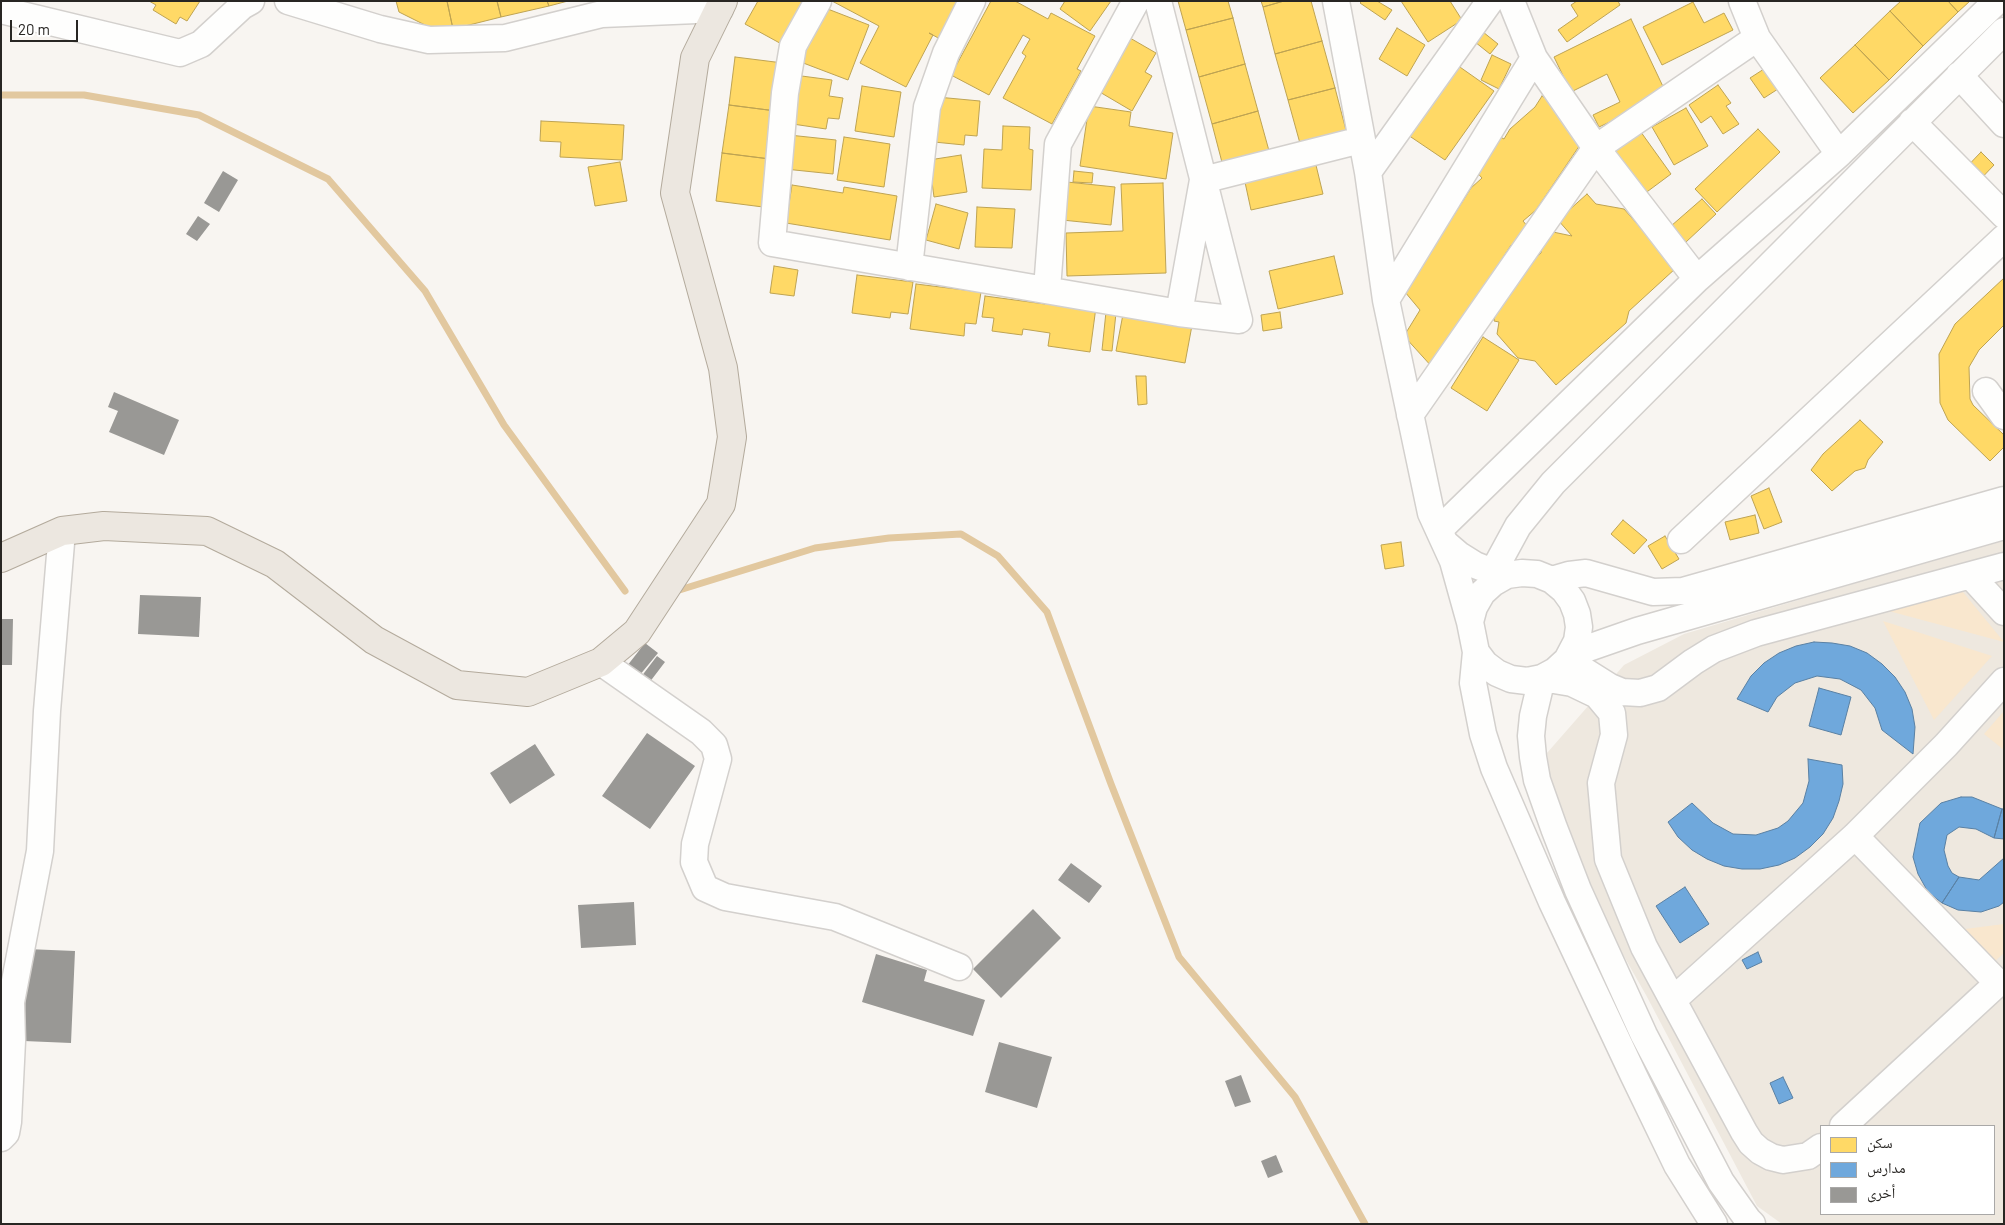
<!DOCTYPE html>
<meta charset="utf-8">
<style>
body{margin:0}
#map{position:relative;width:2005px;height:1225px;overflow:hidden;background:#f8f5f1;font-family:Barlow,"Noto Naskh Arabic",sans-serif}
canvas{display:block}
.frame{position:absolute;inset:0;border:2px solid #282623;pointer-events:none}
.legend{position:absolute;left:1820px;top:1125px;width:175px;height:90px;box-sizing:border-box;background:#fff;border:1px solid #a9a8a7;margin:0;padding:6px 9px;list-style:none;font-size:15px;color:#282623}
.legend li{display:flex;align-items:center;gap:10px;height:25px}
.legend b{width:25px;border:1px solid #a9a8a7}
.scale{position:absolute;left:10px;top:20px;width:68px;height:22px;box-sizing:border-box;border:2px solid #282623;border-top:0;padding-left:6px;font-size:15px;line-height:18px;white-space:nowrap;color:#282623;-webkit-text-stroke:4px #fff;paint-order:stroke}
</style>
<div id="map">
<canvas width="2005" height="1225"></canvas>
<div class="frame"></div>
<ul class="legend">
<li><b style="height:14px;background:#ffd966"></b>سكن</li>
<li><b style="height:14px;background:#6fa8dc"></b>مدارس</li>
<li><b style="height:14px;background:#999895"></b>أخرى</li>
</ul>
<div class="scale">20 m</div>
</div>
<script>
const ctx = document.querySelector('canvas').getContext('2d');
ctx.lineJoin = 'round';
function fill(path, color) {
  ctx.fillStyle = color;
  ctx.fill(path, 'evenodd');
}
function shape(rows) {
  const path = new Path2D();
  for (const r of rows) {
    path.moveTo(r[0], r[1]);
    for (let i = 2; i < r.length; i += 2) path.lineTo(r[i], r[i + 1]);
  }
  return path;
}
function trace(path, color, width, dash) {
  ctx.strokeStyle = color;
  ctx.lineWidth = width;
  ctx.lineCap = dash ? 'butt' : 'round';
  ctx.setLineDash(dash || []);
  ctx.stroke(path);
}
const built = shape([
 [2004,539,2004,1224,1782,1224,1757,1206,1646,995,1601,916,1554,803,1547,753,1624,665,1684,634],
 [1821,1126,1994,1126,1994,1214,1821,1214]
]);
const green = shape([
 [1958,586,2004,642,1885,610],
 [1883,621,1992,656,1934,720],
 [2004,711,2004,750,1984,734],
 [2004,924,2004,953,1994,962,1965,929]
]);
const homes = shape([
 [149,1,200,1,187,21,180,17,176,24,153,10,156,5,149,1],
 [396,1,447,1,453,29,439,32,399,12,396,1],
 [447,1,497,1,501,17,453,29,447,1],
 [497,1,547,1,549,6,501,17,497,1],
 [547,1,568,1,549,6,547,1],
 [758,1,805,1,787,47,745,24,758,1],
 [832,1,965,1,944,41,929,33,933,35,906,87,860,63,879,26,832,1],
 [991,1,1015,1,1048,19,1051,13,1095,36,1077,69,1081,71,1052,124,1003,98,1026,56,1022,53,1030,39,1023,35,989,95,951,75,991,1],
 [1065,1,1111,1,1090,31,1060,9,1065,1],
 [1178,1,1228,1,1233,18,1186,30,1178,1],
 [1261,1,1284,1,1263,7,1261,1],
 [1284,1,1311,1,1322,41,1275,54,1263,7,1284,1],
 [1362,1,1377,1,1392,10,1385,20,1360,3,1362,1],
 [1401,1,1450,1,1462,20,1428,42,1401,1],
 [1577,1,1618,1,1620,5,1567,42,1558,30,1578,16,1571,5,1577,1],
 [1901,1,1948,1,1958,12,1923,46,1890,11,1901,1],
 [1948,1,1970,1,1958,12,1948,1],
 [1693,2,1704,23,1724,13,1733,30,1662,65,1643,27,1693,2],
 [820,6,869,25,848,80,798,61,820,6],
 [1890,11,1923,46,1889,80,1855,45,1890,11],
 [1233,18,1245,64,1199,77,1186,30,1233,18],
 [1631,19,1667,95,1599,127,1593,115,1620,102,1607,74,1571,92,1554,57,1631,19],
 [1397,28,1425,45,1407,76,1379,59,1397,28],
 [1483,32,1498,44,1490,54,1475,42,1483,32],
 [1130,38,1156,53,1145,72,1152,76,1132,111,1098,91,1130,38],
 [1322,41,1335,88,1288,100,1275,54,1322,41],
 [1855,45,1889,80,1853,113,1820,78,1855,45],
 [1492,55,1511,64,1499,89,1481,80,1492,55],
 [735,57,783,63,776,111,729,105,735,57],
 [1245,64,1258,111,1212,124,1199,77,1245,64],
 [1457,65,1494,91,1445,160,1408,135,1457,65],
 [1764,69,1778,89,1764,98,1750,78,1764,69],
 [794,75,832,80,829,96,843,98,839,119,828,118,826,129,786,123,794,75],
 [1718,85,1731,103,1726,106,1739,124,1723,134,1711,116,1701,123,1689,105,1718,85],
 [862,86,901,92,894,137,855,131,862,86],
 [1335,88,1347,134,1301,147,1288,100,1335,88],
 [1542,96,1550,101,1584,139,1536,210,1523,221,1528,227,1515,247,1511,245,1433,368,1404,336,1420,310,1405,292,1471,188,1482,178,1473,168,1495,134,1504,139,1510,129,1535,107,1542,96],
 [937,97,980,101,977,136,965,135,964,145,934,142,937,97],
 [729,105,776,111,770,159,722,153,729,105],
 [1089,106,1131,112,1129,126,1173,133,1166,179,1080,166,1089,106],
 [1686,108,1708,146,1674,165,1652,127,1686,108],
 [1258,111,1271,158,1224,170,1212,124,1258,111],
 [541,121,624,125,622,160,560,157,561,142,540,141,541,121],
 [1003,126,1030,127,1029,149,1033,150,1031,190,982,188,984,149,1002,150,1003,126],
 [1638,128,1671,174,1640,197,1607,151,1638,128],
 [1758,129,1780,152,1717,212,1695,189,1758,129],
 [789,135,836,140,833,174,785,169,789,135],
 [844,137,890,144,884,187,837,180,844,137],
 [1981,152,1994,165,1975,185,1961,173,1981,152],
 [722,153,770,159,763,207,716,201,722,153],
 [961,155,967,192,934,197,929,160,961,155],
 [1314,157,1323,194,1251,210,1243,173,1314,157],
 [620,162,627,201,595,206,588,167,620,162],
 [1074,171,1093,173,1092,183,1073,182,1074,171],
 [1067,182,1115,187,1111,225,1062,220,1067,182],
 [1163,183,1166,273,1067,276,1066,233,1123,231,1121,184,1163,183],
 [792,185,843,193,844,187,897,196,890,240,786,223,792,185],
 [1587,194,1596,204,1624,209,1676,268,1629,311,1626,323,1556,385,1535,361,1518,358,1497,334,1499,322,1494,321,1500,289,1541,253,1546,225,1553,232,1572,236,1558,220,1587,194],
 [1702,199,1716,214,1686,242,1671,226,1702,199],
 [936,204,968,213,959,249,926,240,936,204],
 [977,207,1015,209,1012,248,975,247,977,207],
 [1334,256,1343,294,1278,309,1269,271,1334,256],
 [774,266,798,270,794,296,770,293,774,266],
 [857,275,913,282,908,314,891,312,890,318,852,313,857,275],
 [2004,278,2004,325,1979,350,1969,367,1970,399,1973,405,2004,435,2004,447,1990,461,1948,420,1940,403,1939,354,1955,324,2004,278],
 [916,284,981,292,976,324,965,323,964,336,910,329,916,284],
 [985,296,1045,304,1045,301,1096,307,1090,352,1048,346,1050,333,1023,329,1022,335,992,331,994,318,982,317,985,296],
 [1124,309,1193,320,1185,363,1116,351,1124,309],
 [1106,312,1116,313,1112,351,1102,350,1106,312],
 [1280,312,1282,328,1263,331,1261,315,1280,312],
 [1483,337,1519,360,1487,411,1451,388,1483,337],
 [1136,376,1146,376,1147,404,1138,405,1136,376],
 [1860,420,1883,442,1868,460,1865,468,1855,471,1832,491,1811,470,1823,454,1860,420],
 [1769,488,1782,522,1764,529,1751,496,1769,488],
 [1755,515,1759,533,1730,540,1725,522,1755,515],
 [1623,520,1647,540,1634,554,1611,534,1623,520],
 [1665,536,1679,559,1662,569,1648,546,1665,536],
 [1401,542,1404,566,1385,569,1381,545,1401,542]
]);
const schools = shape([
 [1814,642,1832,643,1850,646,1867,653,1882,664,1895,677,1905,692,1912,709,1915,727,1913,754,1882,730,1875,708,1861,690,1840,679,1817,676,1795,683,1777,697,1768,712,1737,699,1751,676,1764,663,1779,653,1796,646,1814,642],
 [1819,688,1851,697,1841,735,1809,726,1819,688],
 [1808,759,1842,765,1843,784,1839,801,1833,818,1823,834,1810,847,1795,858,1779,865,1760,869,1742,869,1724,866,1707,859,1692,850,1678,837,1668,822,1692,803,1713,823,1733,834,1756,835,1778,828,1788,821,1803,803,1809,781,1808,759],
 [1961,797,1972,797,2002,809,1994,838,1976,829,1959,827,1947,835,1944,850,1948,866,1952,873,1959,877,1942,903,1928,892,1918,874,1913,857,1920,823,1941,803,1961,797],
 [2002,809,2004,809,2004,839,1994,838,2002,809],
 [2004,858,2004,902,1999,906,1981,912,1958,910,1942,903,1959,877,1979,880,2004,858],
 [1685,887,1709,924,1680,943,1656,906,1685,887],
 [1758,952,1762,962,1747,969,1742,960,1758,952],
 [1783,1077,1793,1098,1779,1104,1770,1083,1783,1077]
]);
const stream = shape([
 [1,95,84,95,199,115,328,179,425,291,504,425,625,591],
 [673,592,815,548,889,538,961,534,998,556,1047,612,1111,784,1179,957,1295,1097,1365,1224]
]);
const building = shape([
 [223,171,238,180,219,212,204,203],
 [198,216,210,224,197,241,186,234],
 [114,392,179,420,164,455,109,432,118,411,108,407],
 [140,595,201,597,199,637,138,634],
 [1,619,13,619,12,665,1,665],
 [645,643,658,653,639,676,627,666],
 [657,656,665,662,649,683,641,677],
 [647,733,695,766,650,829,602,796],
 [535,744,555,775,510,804,490,773],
 [1071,863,1102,886,1089,903,1058,880],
 [634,902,636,945,581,948,578,905],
 [1033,909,1061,938,1001,998,973,969],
 [27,949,75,951,71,1043,24,1041],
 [876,954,927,970,924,981,985,1000,973,1036,862,1002],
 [999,1042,1052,1057,1037,1108,985,1092],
 [1241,1075,1251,1102,1235,1107,1225,1081],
 [1276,1155,1283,1172,1268,1178,1261,1161]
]);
const minor = shape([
 [288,1,380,29,429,40,505,38,602,14,720,9],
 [818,1,793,46,785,93,772,243,1179,313,1239,320,1158,1],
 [1336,1,1368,172,1386,300,1431,513,1453,561,1470,622],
 [1511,1,1534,58,1596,148,1697,279],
 [1742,1,1757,38,1839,154],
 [1,10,180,53,201,44,242,6,251,1],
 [1959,75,2004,124],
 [1912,122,2004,215],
 [1368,172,1490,1],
 [909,267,927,107,946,53,972,1],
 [1047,289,1058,144,1136,1],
 [1386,300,1534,58],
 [1179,313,1203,180,1361,140],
 [1986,391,2004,416],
 [1410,415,1596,148,1757,38],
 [1439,530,1697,279,1839,154,1997,1],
 [1681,540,2004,238],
 [1445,543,1459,555,1475,565,1493,572,1507,575,1522,573,1537,574,1552,580,1564,590,1572,601,1577,614,1579,627,1577,641,1567,660,1555,671,1542,678,1527,681,1511,679,1497,673,1485,664,1476,652,1470,622,1474,607,1482,593,1493,583,1507,575],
 [1493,572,1518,526,1553,483,2004,31],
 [1971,576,2004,612],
 [1552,580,1569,575,1586,573,1653,592,1683,591,2004,500],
 [1476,652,1473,683,1483,734,1494,768,1552,902,1633,1074,1677,1165,1714,1224],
 [1571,654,1637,631,2004,526],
 [1567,660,1610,687,1622,692,1640,693,1658,688,1693,662,1714,649,1756,633,2004,566],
 [601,662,701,732,714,745,718,759,695,844,694,862,705,888,725,897,835,917,959,967],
 [1673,1000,1855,836,1946,745,2004,681],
 [1843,1126,1998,983,1855,836],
 [1,1138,6,1133,8,1122,12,1041,11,1002,40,851,47,711,62,531],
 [1752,1224,1748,1220,1721,1182,1644,1035,1578,890,1554,828,1537,780,1533,757,1531,736,1533,716,1542,678,1572,683,1597,695,1612,713,1614,735,1601,783,1608,859,1644,947,1744,1132,1751,1143,1760,1151,1771,1157,1783,1160,1808,1156,1821,1147]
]);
const major = shape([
 [1,558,62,531,104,526,207,531,275,564,374,640,457,685,528,692,601,662,637,632,721,504,732,437,723,368,675,193,695,58,723,1]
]);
fill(built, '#eee8df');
fill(green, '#f9e7ce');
fill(homes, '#ffd966');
trace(homes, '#bea352', 1);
fill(schools, '#6fa8dc');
trace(schools, '#5a81a4', 1);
trace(stream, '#e2c89f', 7);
fill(building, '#999895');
trace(minor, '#d3d0cd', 29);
trace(major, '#b3aa9c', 30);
trace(minor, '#fefefd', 26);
trace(major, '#ece7e0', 28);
</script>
